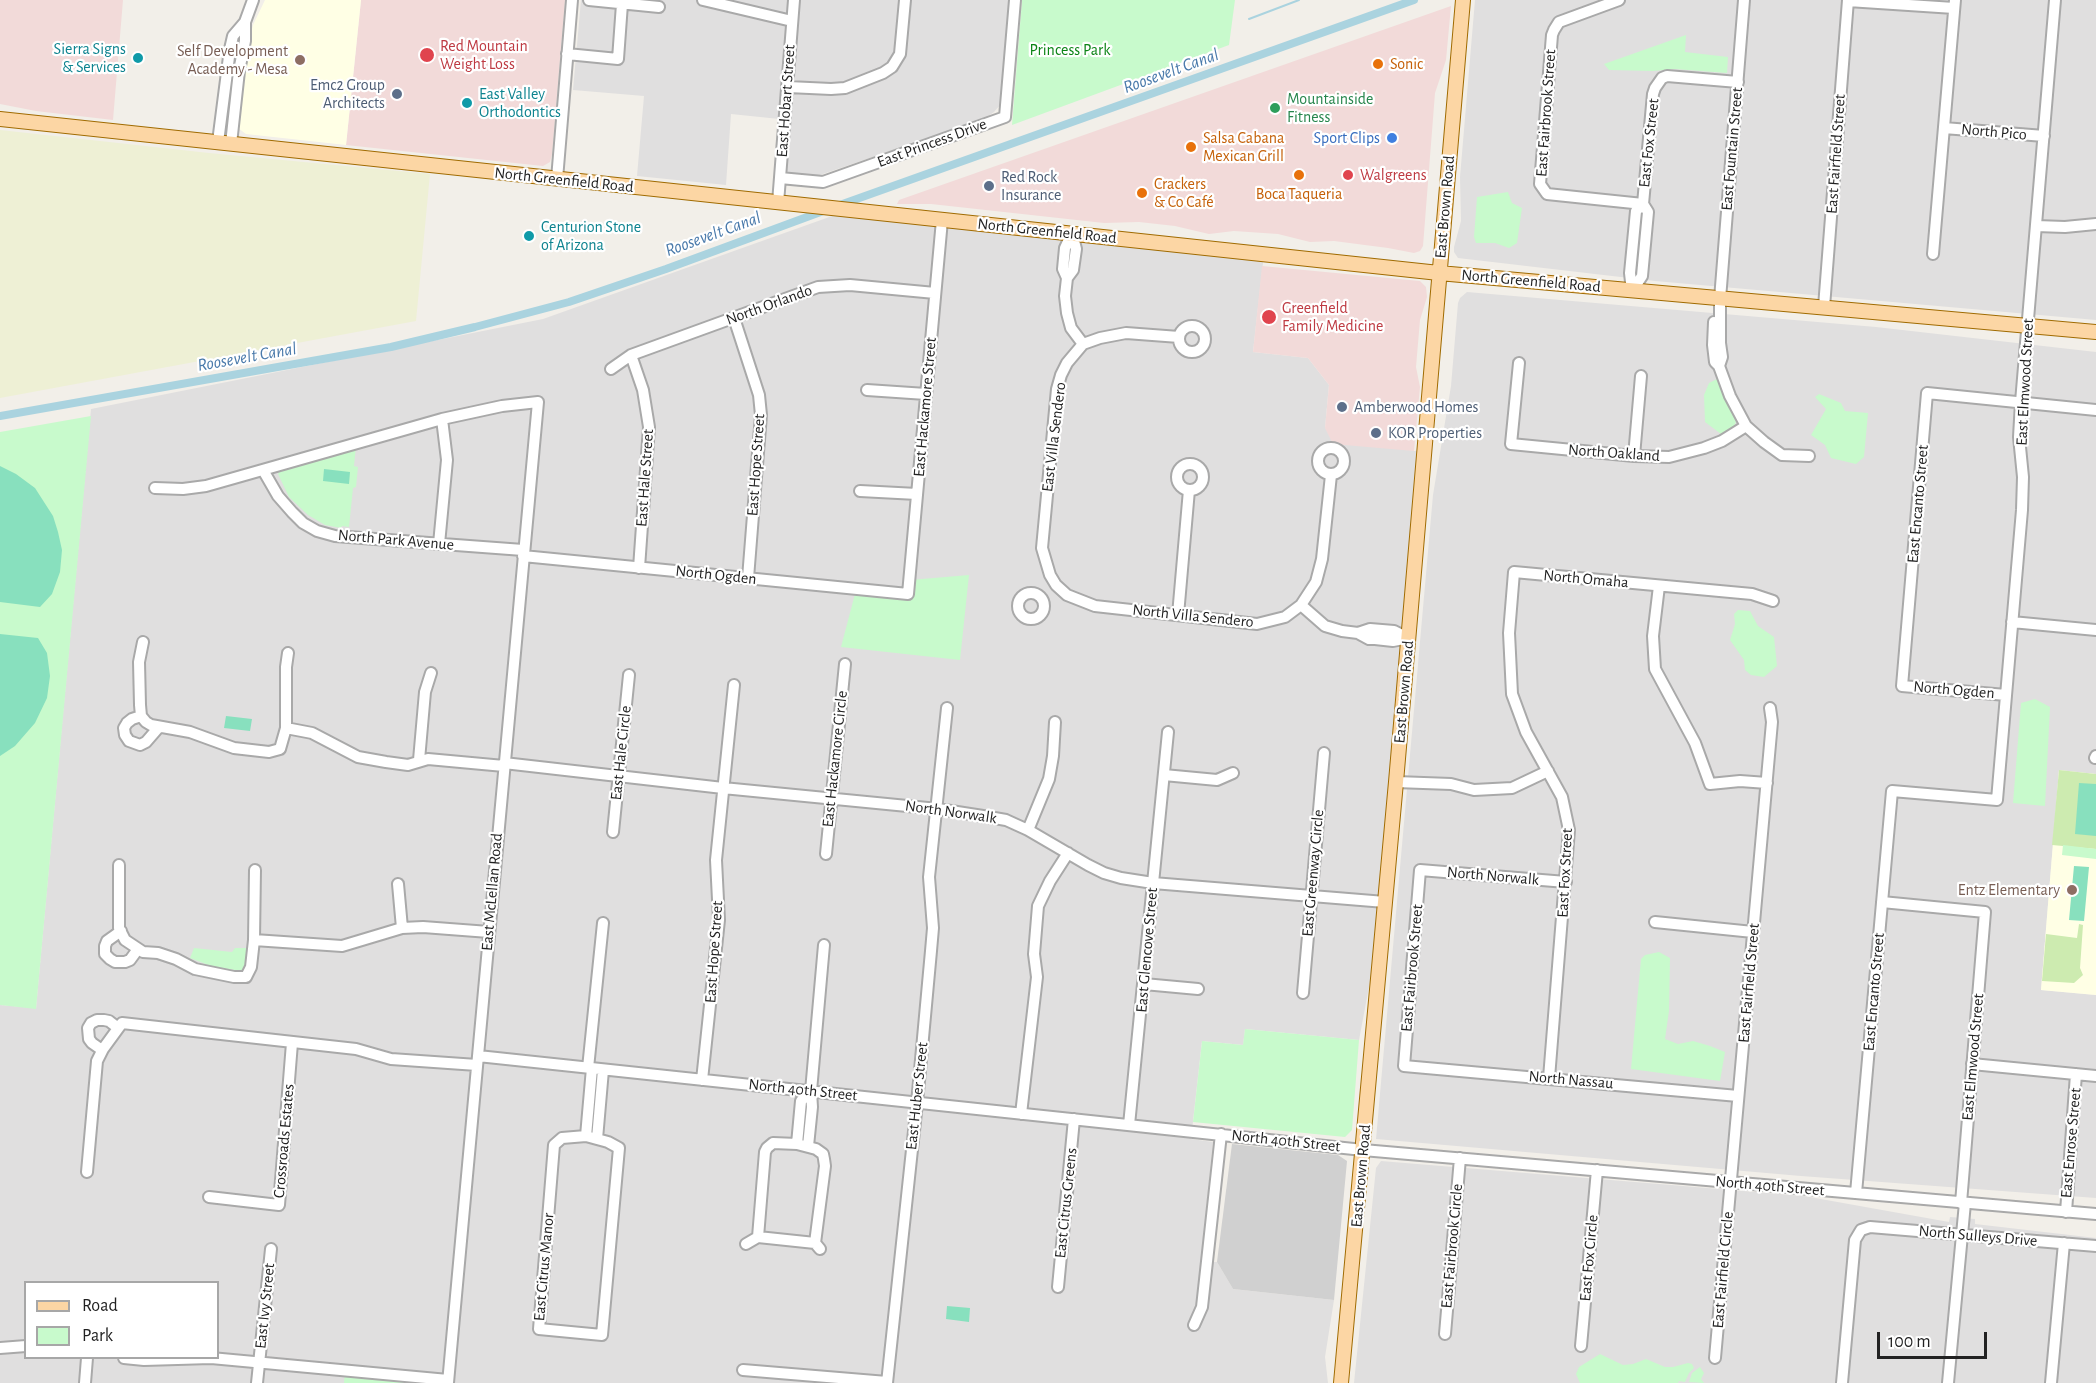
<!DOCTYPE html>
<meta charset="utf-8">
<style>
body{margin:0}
#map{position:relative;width:2096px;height:1383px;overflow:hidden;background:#f2efe9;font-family:"Alegreya Sans",sans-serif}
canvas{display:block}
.legend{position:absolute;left:24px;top:1281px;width:195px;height:78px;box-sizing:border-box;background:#fff;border:2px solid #a7a7a7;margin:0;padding:8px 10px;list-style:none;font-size:18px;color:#222}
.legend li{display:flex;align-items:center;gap:12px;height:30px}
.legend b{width:30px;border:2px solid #a7a7a7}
.scale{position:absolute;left:1877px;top:1332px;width:110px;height:27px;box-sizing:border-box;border:3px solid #222;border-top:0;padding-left:8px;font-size:18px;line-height:21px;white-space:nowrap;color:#222;-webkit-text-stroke:4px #fff;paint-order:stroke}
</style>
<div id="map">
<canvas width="2096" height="1383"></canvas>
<ul class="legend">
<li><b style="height:8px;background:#fcd6a4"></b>Road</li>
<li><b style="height:16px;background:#c8facc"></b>Park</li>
</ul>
<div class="scale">100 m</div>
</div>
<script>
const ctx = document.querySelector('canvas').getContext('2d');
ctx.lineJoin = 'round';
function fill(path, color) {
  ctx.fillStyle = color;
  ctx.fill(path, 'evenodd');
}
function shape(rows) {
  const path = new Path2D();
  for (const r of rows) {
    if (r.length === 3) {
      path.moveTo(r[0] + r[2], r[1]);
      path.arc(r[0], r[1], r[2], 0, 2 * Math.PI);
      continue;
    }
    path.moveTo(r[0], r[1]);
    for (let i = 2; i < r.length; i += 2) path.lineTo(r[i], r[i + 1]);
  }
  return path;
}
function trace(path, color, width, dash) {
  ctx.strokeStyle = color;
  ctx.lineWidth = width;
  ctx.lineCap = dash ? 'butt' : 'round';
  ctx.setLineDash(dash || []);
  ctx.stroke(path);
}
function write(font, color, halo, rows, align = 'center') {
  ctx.font = font + ' "Alegreya Sans",sans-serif';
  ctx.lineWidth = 4.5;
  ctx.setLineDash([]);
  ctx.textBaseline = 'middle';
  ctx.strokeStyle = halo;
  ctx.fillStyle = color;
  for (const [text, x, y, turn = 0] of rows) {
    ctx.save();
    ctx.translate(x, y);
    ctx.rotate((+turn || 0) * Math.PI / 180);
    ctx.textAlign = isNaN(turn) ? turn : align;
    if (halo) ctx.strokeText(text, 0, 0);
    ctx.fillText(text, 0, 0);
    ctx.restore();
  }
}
const residential = shape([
 [581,0,1010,0,1003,96,1000,105,994,112,984,119,817,176,784,172,789,120,731,114,726,185,637,176,644,96,573,90],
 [1475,0,2096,0,2096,320,1655,281,1458,258,1454,252,1454,247,1461,221,1460,177],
 [849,210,1264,254,1253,352,1308,358,1329,385,1325,428,1414,451,1424,450,1385,902,1359,1040,1245,1029,1243,1045,1202,1041,1191,1139,1213,1142,1201,1261,1217,1262,1233,1289,1334,1300,1325,1357,1328,1383,0,1383,0,1005,36,1008,91,409,543,319],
 [26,1282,218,1282,218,1358,26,1358],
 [1467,292,1876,327,2096,352,2096,774,2059,771,2041,990,2096,995,2096,1198,1801,1176,1376,1139,1433,495,1451,386,1458,303,1460,298],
 [1381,1161,1804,1196,1949,1222,1950,1217,1975,1219,1975,1224,2096,1238,2096,1383,1354,1383,1376,1168]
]);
const commercial = shape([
 [0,0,123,0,113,120,36,111,0,104],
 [361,0,565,0,552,154,550,162,543,166,346,145],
 [1451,6,1446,60,1435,93,1423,246,1420,251,1414,253,1388,248,1334,241,1310,242,1278,234,1234,231,1209,234,1175,226,1139,222,1104,223,931,204,897,204,899,200],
 [1262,266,1420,281,1426,287,1427,297,1420,320,1416,367,1420,387,1414,451,1333,444,1325,428,1329,385,1308,358,1253,352]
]);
const education = shape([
 [265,0,361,0,346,145,246,134,238,128,243,75,248,46,253,25],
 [2059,770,2096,774,2096,995,2041,990]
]);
const religious = shape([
 [1232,1144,1338,1155,1347,1161,1334,1300,1233,1289,1217,1262]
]);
const farmland = shape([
 [0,130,209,153,430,174,416,321,0,398]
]);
const grass = shape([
 [2059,770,2096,774,2096,849,2052,845],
 [2079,924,2083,925,2080,968,2083,975,2074,983,2042,981,2046,934,2077,938]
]);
const park = shape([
 [1022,0,1235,0,1229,45,1012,125],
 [1686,35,1685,52,1728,57,1727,73,1675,69,1653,71,1609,70,1604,64],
 [1508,192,1512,203,1522,208,1517,243,1509,248,1495,243,1476,243,1474,237,1477,197],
 [1717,379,1736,422,1734,426,1721,434,1705,422,1704,395,1709,383],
 [1819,394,1841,403,1845,411,1868,413,1864,457,1856,464,1831,458,1825,445,1811,435,1826,409,1815,397],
 [91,416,36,1009,0,1005,0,432],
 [356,446,354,466,358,467,356,487,353,488,349,527,342,526,341,528,325,525,308,515,289,497,278,474,281,469],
 [969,575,960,660,841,647,856,590,908,594,910,580],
 [1738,610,1750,611,1758,626,1774,637,1777,666,1764,677,1751,675,1745,670,1744,660,1730,640,1735,624,1734,614],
 [2035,699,2050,707,2045,806,2013,803,2021,703],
 [2063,845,2096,849,2096,859,2062,855],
 [194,948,232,952,235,948,250,948,246,966,241,971,211,966,190,958],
 [1659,952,1670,958,1669,1011,1665,1039,1678,1044,1693,1041,1710,1046,1725,1052,1720,1081,1631,1069,1641,959,1645,955],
 [1245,1029,1359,1040,1352,1130,1345,1137,1193,1122,1202,1041,1243,1045],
 [1600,1354,1623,1365,1633,1364,1646,1359,1665,1367,1673,1367,1688,1363,1692,1364,1694,1368,1689,1373,1685,1382,1679,1381,1678,1383,1580,1383,1576,1374,1579,1367],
 [1700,1367,1704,1373,1701,1379,1704,1383,1689,1382,1692,1373],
 [345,1371,448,1383,344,1383]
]);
const pitch = shape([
 [0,466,16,474,35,488,53,516,58,532,62,550,60,572,52,594,40,607,0,602],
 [324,469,350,472,349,484,323,481],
 [0,634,38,638,47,653,50,676,47,698,35,723,15,746,0,756],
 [226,716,252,719,250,731,224,728],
 [2079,783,2096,784,2096,836,2075,834],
 [2074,866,2089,867,2084,921,2069,920],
 [947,1306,970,1308,969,1322,946,1319]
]);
const stream = shape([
 [1249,19,1299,0]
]);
const canal = shape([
 [837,206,1414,0],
 [0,416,391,347,475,327,569,302,666,269,826,210]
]);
const minor = shape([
 [589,0,659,7],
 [703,0,792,21],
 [1619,0,1559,22,1554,30,1552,35,1540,184,1547,194,1643,204],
 [1848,1,1954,8],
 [567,54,618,59,622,4],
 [788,87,831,89,845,88,883,73,892,67,900,54,905,0],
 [1944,128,2044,136],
 [218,142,230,49,233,36,245,22,253,0],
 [231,144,239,71,245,41,245,22],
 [780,178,823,182,1005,117,1015,0],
 [557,179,572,0],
 [778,203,794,0],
 [2036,226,2065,227,2096,224],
 [1072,233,1065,248,1063,269,1067,278,1065,296,1067,313,1071,328,1083,344],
 [1933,254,1955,0],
 [1067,278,1073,270,1076,249,1072,233],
 [1632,291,1642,276,1648,212,1643,204,1653,94,1655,88,1662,78,1667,76,1738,82],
 [1632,291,1630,273,1636,211,1643,204],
 [1824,307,1848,0],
 [734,318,759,395,761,415,748,578],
 [1714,322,1713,345,1715,362,1719,366,1730,396,1746,426,1764,442,1782,455,1809,456],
 [1192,339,13],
 [1179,337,1126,333,1100,338,1083,344,1067,363,1061,375,1057,389,1042,548,1050,575,1056,585,1067,595,1095,606,1257,624,1285,617,1301,605,1316,582,1322,559,1331,475],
 [631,355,643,390,649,427,639,568],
 [1519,363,1511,444,1634,456,1669,457,1704,448,1722,441,1746,426],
 [1719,366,1722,357,1720,343,1720,299,1744,0],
 [611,369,631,355,818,287,850,285,935,293],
 [867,390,926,394],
 [1331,461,13],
 [1634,456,1641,376],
 [1190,477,13],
 [263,470,278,496,292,512,303,523,317,531,335,536,523,550],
 [155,488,183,489,206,486,442,419,502,406,538,402,448,1383],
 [860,491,917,494],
 [439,544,447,460,442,419],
 [523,556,908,594,942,220],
 [1659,586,1653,636,1655,669,1695,743,1710,784,1740,781,1767,783],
 [1031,606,13],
 [1301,605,1325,626,1342,631,1358,633,1369,639,1375,639,1393,641,1408,638],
 [1178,615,1189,490],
 [2012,622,2096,630],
 [1358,633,1370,629,1394,631,1408,638],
 [143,642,139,662,140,705,141,716,146,722,151,725,190,732,234,748,269,752,280,749,286,728,286,667,288,653],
 [2006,695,1902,686,1927,393,2096,410],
 [141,716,132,719,127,723,124,728,125,735,129,741,140,745,146,742,159,727],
 [286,728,312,733,358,757,386,762,408,765,428,759,504,766],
 [2095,758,2096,756],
 [419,760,425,692,431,673],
 [504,763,723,788,938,809,983,816,1006,820,1028,830,1088,865,1104,873,1121,878,1153,883,1385,902],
 [1164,775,1217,780,1233,773],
 [1396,782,1451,784,1474,790,1512,788,1548,771],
 [1028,830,1049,779,1053,756,1055,722],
 [613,832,629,675],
 [826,854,845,664],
 [119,865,119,928,125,940,143,952,158,953,176,959,195,969,234,977,246,977,251,967,254,940,255,870],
 [1566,882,1420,870,1404,1066,1738,1096],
 [398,884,402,928],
 [1882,902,1985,912,1961,1203],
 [1655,922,1753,932],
 [121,931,107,941,105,946,105,954,110,959,115,962,125,962,130,960,138,949],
 [254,940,342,946,402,928,423,927,489,932],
 [1144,984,1198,989],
 [1303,993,1324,753],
 [102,1050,92,1043,89,1039,88,1028,91,1023,97,1020,104,1020,109,1021,118,1028],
 [478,1056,1363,1150,2096,1214],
 [1972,1064,2096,1076],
 [588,1068,603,923],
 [1549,1078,1569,830,1562,797,1526,732,1512,694,1509,633,1514,572,1752,594,1773,601],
 [702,1080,719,920,716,860,734,685],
 [1021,1114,1037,977,1034,954,1038,906,1050,881,1068,853],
 [1129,1125,1168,732],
 [586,1136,608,1142,619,1148,602,1335,539,1329,554,1145,562,1138,586,1136],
 [586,1136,592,1068],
 [597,1139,603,1070],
 [797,1144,801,1101,811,1091],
 [808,1146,812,1107,811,1091,824,945],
 [87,1172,97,1061,103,1049,122,1023,356,1049,391,1059,477,1065],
 [1856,1193,1892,791,1997,800,2022,510,2023,477,2019,437,2021,402,2055,0],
 [209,1197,279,1205,292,1043],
 [2066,1212,2076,1074],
 [758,1237,815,1243],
 [746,1244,758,1237,765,1152,767,1148,773,1143,797,1144,816,1149,823,1154,824,1159,825,1166,815,1243,820,1249],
 [1058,1287,1074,1119],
 [1194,1325,1202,1307,1221,1134],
 [1445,1334,1460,1158],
 [1581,1346,1597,1170],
 [0,1348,26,1346],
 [124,1358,144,1360,211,1358,448,1380],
 [1715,1358,1772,722,1770,708],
 [743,1370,887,1382],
 [85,1383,87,1358],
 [257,1383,271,1249],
 [887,1383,917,1103,931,951,933,928,929,877,947,708],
 [1842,1383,1855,1240,1861,1230,1870,1227,2096,1246],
 [1948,1383,1965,1203],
 [2051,1383,2064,1243]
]);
const major = shape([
 [0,119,1439,273,2096,332],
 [1341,1383,1396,782,1463,0]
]);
const markers = [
 [427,55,8,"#e0444e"],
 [138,58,6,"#0f9aa8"],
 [300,60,6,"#8d6e63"],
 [1378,64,6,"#e8710a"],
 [397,94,6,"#5c6f8a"],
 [467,103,6,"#0f9aa8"],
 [1275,108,6,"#2e9e5b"],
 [1392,138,6,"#3f7fe0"],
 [1191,147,6,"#e8710a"],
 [1299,175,6,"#e8710a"],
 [1348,175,6,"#e0444e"],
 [989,186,6,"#5c6f8a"],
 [1142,193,6,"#e8710a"],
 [529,236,6,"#0f9aa8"],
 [1269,317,8,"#e0444e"],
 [1342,407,6,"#5c6f8a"],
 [1376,433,6,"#5c6f8a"],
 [2072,890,6,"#8d6e63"]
];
const healthNames = [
 ["Red Mountain",440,46],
 ["Weight Loss",440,64],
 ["Walgreens",1360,175],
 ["Greenfield",1282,308],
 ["Family Medicine",1282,326]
];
const cultureNames = [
 ["Sierra Signs",126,49,"right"],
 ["& Services",126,67,"right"],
 ["East Valley",479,94],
 ["Orthodontics",479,112],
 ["Centurion Stone",541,227],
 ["of Arizona",541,245]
];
const parkNames = [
 ["Princess Park",1070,50]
];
const educationNames = [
 ["Self Development",288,51],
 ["Academy - Mesa",288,69],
 ["Entz Elementary",2060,890]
];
const foodNames = [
 ["Sonic",1390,64],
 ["Salsa Cabana",1203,138],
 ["Mexican Grill",1203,156],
 ["Crackers",1154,184],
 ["& Co Café",1154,202],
 ["Boca Taqueria",1299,194,"center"]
];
const serviceNames = [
 ["Emc2 Group",385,85,"right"],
 ["Architects",385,103,"right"],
 ["Red Rock",1001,177],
 ["Insurance",1001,195],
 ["Amberwood Homes",1354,407],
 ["KOR Properties",1388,433]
];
const leisureNames = [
 ["Mountainside",1287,99],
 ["Fitness",1287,117]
];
const streetNames = [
 ["East Hobart Street",786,101,-86],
 ["East Fairbrook Street",1546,113,-86],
 ["North Pico",1994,132,5],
 ["East Princess Drive",932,143,-20],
 ["East Fox Street",1649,143,-84],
 ["East Fountain Street",1732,149,-85],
 ["East Fairfield Street",1836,154,-86],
 ["North Greenfield Road",564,180,6],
 ["East Brown Road",1445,207,-85],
 ["North Greenfield Road",1047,231,6],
 ["North Greenfield Road",1531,281,5],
 ["North Orlando",769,305,-20],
 ["East Elmwood Street",2025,382,-87],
 ["East Hackamore Street",925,407,-85],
 ["East Villa Sendero",1054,437,-83],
 ["North Oakland",1614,453,4],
 ["East Hope Street",756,465,-86],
 ["East Hale Street",645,478,-86],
 ["East Encanto Street",1918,504,-85],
 ["North Park Avenue",396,540,5],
 ["North Ogden",716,575,6],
 ["North Omaha",1586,579,5],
 ["North Villa Sendero",1193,616,6],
 ["North Ogden",1954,690,5],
 ["East Brown Road",1404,692,-85],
 ["East Hale Circle",621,753,-84],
 ["East Hackamore Circle",835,759,-84],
 ["North Norwalk",951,812,8],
 ["East Greenway Circle",1313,873,-85],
 ["East Fox Street",1565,873,-87],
 ["North Norwalk",1493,876,5],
 ["East McLellan Road",492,892,-85],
 ["East Glencove Street",1147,950,-85],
 ["East Hope Street",714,952,-86],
 ["East Fairbrook Street",1412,968,-85],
 ["East Fairfield Street",1749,983,-85],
 ["East Encanto Street",1874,992,-85],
 ["East Elmwood Street",1973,1057,-85],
 ["North Nassau",1571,1080,5],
 ["North 40th Street",803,1090,6],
 ["East Huber Street",917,1096,-84],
 ["Crossroads Estates",284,1141,-85],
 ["North 40th Street",1286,1141,6],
 ["East Enrose Street",2071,1143,-85],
 ["East Brown Road",1361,1176,-85],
 ["North 40th Street",1770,1186,5],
 ["East Citrus Greens",1066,1203,-84],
 ["North Sulleys Drive",1978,1236,5],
 ["East Fairbrook Circle",1452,1246,-85],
 ["East Fox Circle",1589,1258,-85],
 ["East Citrus Manor",544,1267,-85],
 ["East Fairfield Circle",1723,1270,-85],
 ["East Ivy Street",265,1306,-84]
];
const shopNames = [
 ["Sport Clips",1380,138]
];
const waterNames = [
 ["Roosevelt Canal",1171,71,-20],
 ["Roosevelt Canal",713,234,-20],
 ["Roosevelt Canal",247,357,-10]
];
fill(residential, '#e0dfdf');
fill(commercial, '#f2dad9');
fill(education, '#ffffe5');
fill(religious, '#d0d0d0');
fill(farmland, '#eef0d5');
fill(grass, '#cdebb0');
fill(park, '#c8facc');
fill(pitch, '#88e0be');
trace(stream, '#aad3df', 2);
trace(canal, '#aad3df', 8);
trace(minor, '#a9a9a9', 14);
trace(major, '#a06b00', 16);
trace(minor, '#fff', 10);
trace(major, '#fcd6a4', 14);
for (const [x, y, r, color] of markers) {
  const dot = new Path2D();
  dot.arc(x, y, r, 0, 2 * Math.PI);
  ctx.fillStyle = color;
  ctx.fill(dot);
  trace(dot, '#fff', 2);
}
write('16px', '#be3a42', '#fff', healthNames, 'left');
write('16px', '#0d838f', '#fff', cultureNames, 'left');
write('16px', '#0c8416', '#fff', parkNames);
write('16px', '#785e54', '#fff', educationNames, 'right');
write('16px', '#c56008', '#fff', foodNames, 'left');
write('16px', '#4e5e75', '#fff', serviceNames, 'left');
write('16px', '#27864d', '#fff', leisureNames, 'left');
write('16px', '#222', '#fff', streetNames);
write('16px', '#366cbe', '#fff', shopNames, 'right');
write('italic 18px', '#4a7aab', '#fff', waterNames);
</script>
